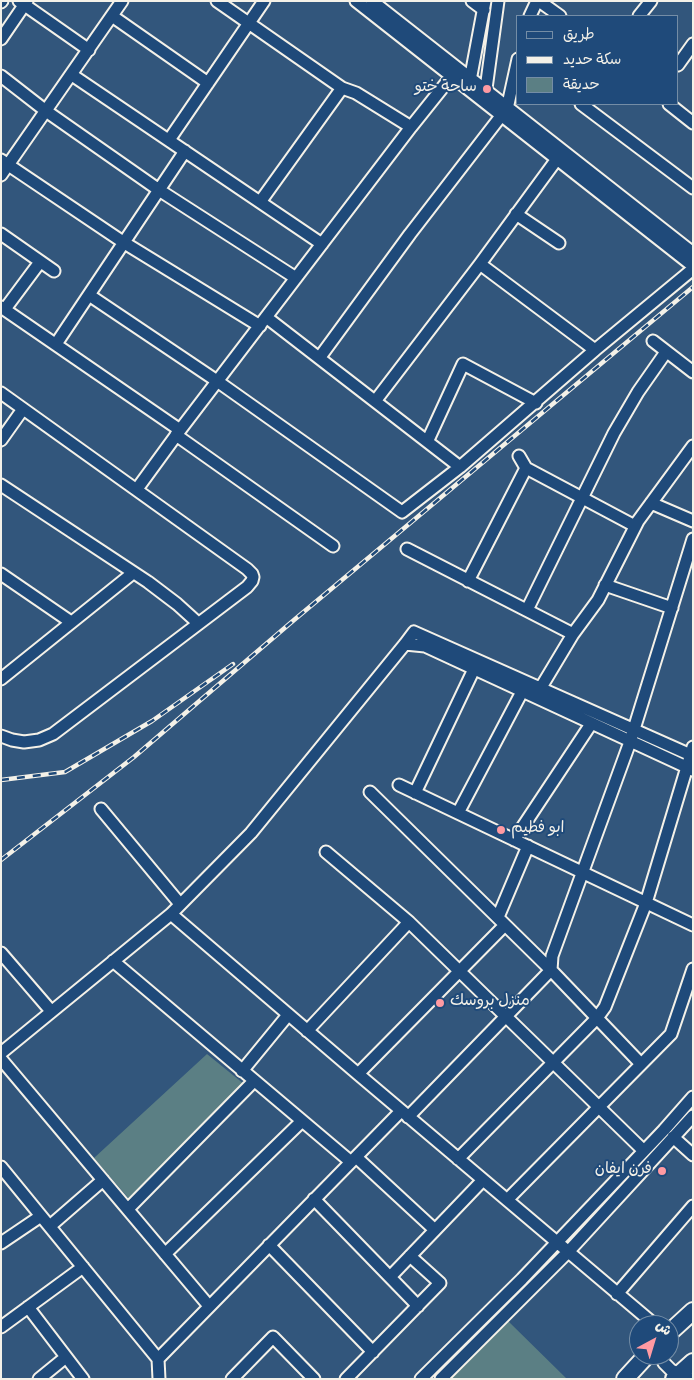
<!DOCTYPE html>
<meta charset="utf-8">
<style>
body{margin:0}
#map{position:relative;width:694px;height:1380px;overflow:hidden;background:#32567c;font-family:Dekko,"Playpen Sans Arabic",sans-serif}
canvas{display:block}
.frame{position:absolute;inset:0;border:2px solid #f4f1e8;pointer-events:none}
.legend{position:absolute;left:516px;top:15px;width:162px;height:90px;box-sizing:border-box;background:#1f4a7a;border:1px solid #748da6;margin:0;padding:6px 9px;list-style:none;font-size:15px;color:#f4f1e8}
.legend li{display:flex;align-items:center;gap:10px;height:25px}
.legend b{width:25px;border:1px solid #748da6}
.north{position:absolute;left:629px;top:1315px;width:50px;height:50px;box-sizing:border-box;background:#1f4a7a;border:1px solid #748da6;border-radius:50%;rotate:39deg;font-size:14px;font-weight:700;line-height:20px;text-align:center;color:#f4f1e8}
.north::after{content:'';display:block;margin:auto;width:18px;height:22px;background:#ff9aa2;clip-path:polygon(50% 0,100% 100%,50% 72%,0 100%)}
</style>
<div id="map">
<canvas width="694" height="1380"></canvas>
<div class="frame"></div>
<ul class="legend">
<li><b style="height:6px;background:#1f4a7a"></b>طريق</li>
<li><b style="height:6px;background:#f4f1e8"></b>سكة حديد</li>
<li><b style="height:14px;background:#5b7f84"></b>حديقة</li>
</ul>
<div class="north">ش</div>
</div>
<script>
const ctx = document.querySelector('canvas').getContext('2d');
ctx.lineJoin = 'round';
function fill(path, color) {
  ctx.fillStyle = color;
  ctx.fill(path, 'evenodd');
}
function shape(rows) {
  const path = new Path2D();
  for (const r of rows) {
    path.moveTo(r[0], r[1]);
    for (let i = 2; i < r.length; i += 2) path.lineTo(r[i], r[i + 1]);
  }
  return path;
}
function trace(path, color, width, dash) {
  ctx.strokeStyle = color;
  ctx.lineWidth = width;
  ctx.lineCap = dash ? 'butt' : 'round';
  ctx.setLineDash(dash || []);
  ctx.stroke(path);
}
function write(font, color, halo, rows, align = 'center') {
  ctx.font = font + ' Dekko,"Playpen Sans Arabic",sans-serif';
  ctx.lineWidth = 4;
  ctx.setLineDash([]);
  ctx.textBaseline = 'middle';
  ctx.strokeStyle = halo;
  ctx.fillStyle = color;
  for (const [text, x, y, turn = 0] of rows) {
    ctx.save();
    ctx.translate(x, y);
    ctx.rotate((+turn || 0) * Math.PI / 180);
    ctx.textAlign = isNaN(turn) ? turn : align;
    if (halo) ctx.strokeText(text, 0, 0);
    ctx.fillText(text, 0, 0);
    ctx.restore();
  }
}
const green = shape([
 [207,1054,244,1084,130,1200,94,1158],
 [507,1320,567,1379,449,1379]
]);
const minor = shape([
 [19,1,89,50],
 [217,1,342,88,356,93,411,127],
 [356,1,693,266],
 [372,1,693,253],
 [472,1,484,10],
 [539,1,560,16],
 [1,2,2,1],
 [112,16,208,83],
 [530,16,537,1],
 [639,16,651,1],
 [1,39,27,1],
 [678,65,693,44],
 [72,75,322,244],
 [1,76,46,111,159,190,296,278],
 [469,86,485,1],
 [485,96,498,1],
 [581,104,693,188],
 [669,104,693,123],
 [507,109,518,59],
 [169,140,264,1],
 [1,160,123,242,260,326],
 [1,175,122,1],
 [260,202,342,88],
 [516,214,559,243],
 [1,234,54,271],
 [480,264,595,350],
 [89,295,217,381,402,512,460,467,595,350,693,269],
 [1,307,180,430],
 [5,309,40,262],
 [266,317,460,467],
 [653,341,693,372],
 [56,344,185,151],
 [320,357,410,234,501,116],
 [1,393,247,569,252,574,253,577,252,581,247,587,53,734,39,740,24,742,12,740,1,736],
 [376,400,480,264,557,159],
 [176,435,333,546],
 [1,440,23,409],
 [428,440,463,364,536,403],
 [519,456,526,468,635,526],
 [1,485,148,582,177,604,198,623],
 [137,489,180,430,411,127,451,77],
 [651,503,693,521],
 [407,549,573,634],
 [1,574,71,622],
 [468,581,526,468],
 [605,585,672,608],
 [527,610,614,433,638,392,666,352],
 [405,644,425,646,693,770],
 [1,679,133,573],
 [537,694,573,634,598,600,638,521,693,446],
 [399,785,693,925],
 [370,792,551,970,641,1064],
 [415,793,474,669],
 [101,809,180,904],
 [458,813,525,686],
 [514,840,591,724],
 [326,852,409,922,644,1151],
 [171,914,358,1074,655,1325],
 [498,917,528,846],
 [1,953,51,1011],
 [113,961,351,1162],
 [307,1031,409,922],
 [1,1053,171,914,251,833,405,644,414,632,693,756],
 [1,1059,209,1306],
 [242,1071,288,1015],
 [358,1074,505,925],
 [408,1117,551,970,552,956,630,742,693,539],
 [673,1137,693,1155],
 [356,1157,435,1230],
 [458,1159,597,1018,605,1007,646,903,693,747],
 [1,1167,158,1359,159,1379],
 [314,1199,418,1306],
 [507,1200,671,1034,693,969],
 [128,1209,254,1081],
 [50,1226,103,1180],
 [1,1243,41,1216],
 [269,1245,373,1352],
 [165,1254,302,1121],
 [390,1277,483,1180],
 [617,1294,693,1206],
 [28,1307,83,1379],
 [1,1327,83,1267],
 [660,1355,664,1363,671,1370,690,1379],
 [158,1359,401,1111],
 [39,1379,66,1357],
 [232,1379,273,1337,314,1379],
 [346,1379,440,1283,410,1256],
 [421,1379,522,1279,664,1130,693,1097],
 [441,1379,568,1252,693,1116]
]);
const highway = shape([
 [669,1333,693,1311],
 [625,1379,647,1355],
 [674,1379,693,1362]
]);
const rail = shape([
 [1,780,65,772,152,721,233,664],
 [1,860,134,757,294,620,693,287]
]);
const markers = [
 [487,89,5,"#ff9aa2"],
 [501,830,5,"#ff9aa2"],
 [440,1003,5,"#ff9aa2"],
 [662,1171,5,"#ff9aa2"]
];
const poiNames = [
 ["ساحة ختو",477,89],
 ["ابو فطيم",511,830,"left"],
 ["منزل بروسك",450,1003,"left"],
 ["فرن ايفان",652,1171]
];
fill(green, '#5b7f84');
trace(minor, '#f4f1e8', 15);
trace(highway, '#f4f1e8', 20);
trace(minor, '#1f4a7a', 11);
trace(highway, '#1f4a7a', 16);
trace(rail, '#f4f1e8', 4.5);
trace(rail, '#1f4a7a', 2.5, [8]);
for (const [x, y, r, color] of markers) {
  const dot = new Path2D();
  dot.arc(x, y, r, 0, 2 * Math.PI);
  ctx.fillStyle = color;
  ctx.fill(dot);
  trace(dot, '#1f4a7a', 2);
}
write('16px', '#f4f1e8', '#1f4a7a', poiNames, 'right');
</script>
